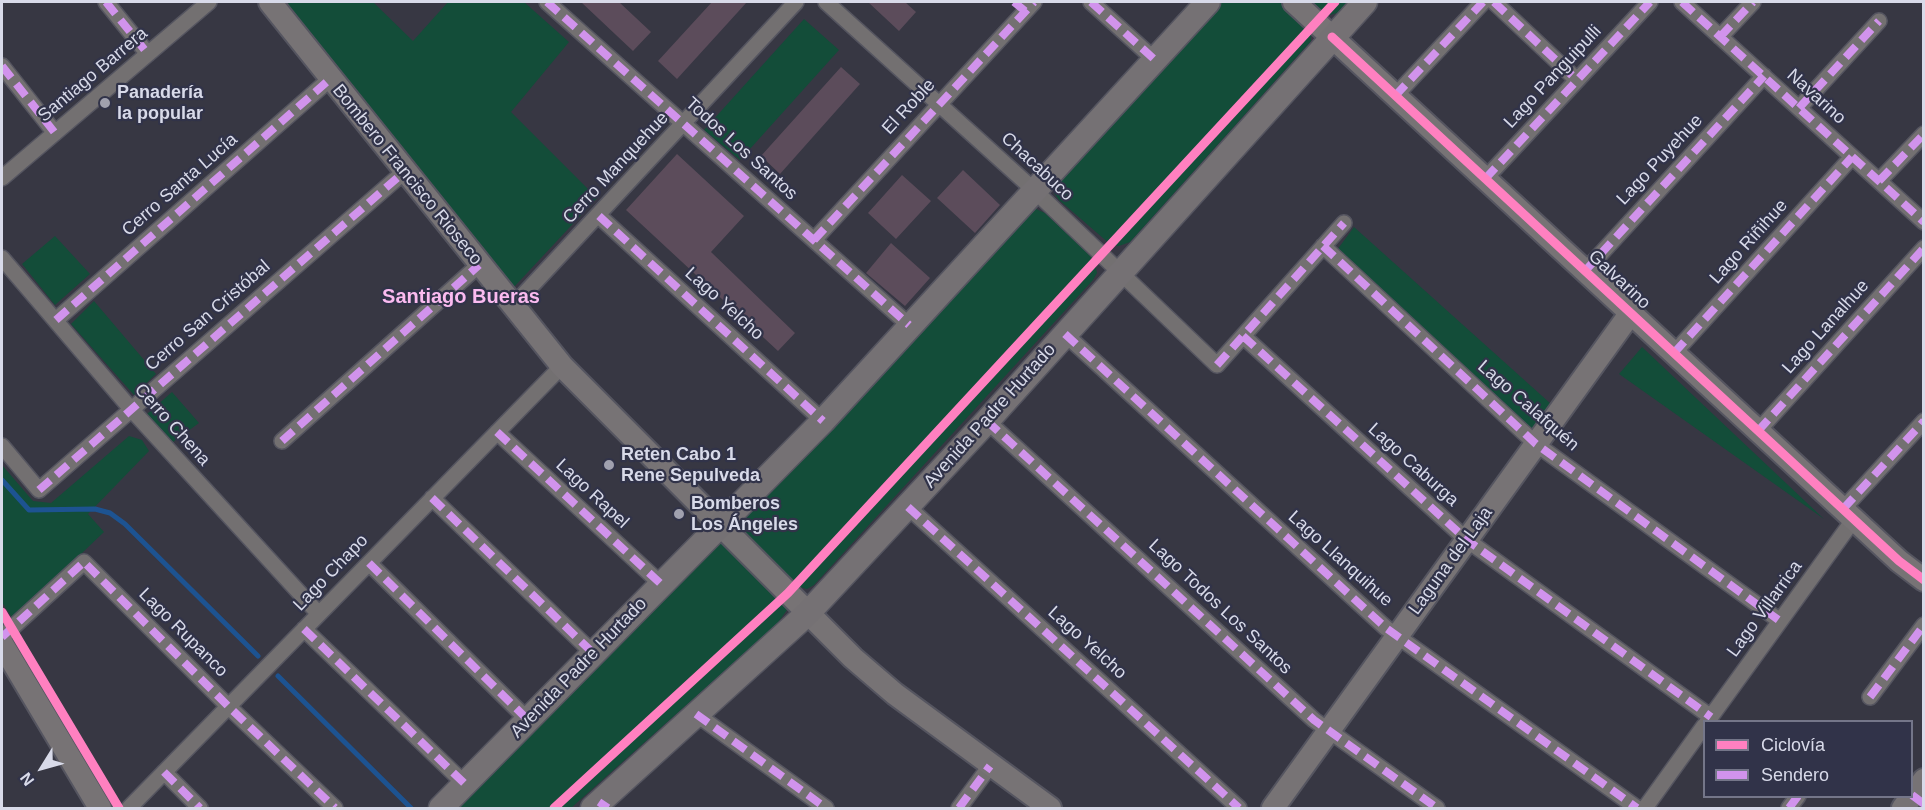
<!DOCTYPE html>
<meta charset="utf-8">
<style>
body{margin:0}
#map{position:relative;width:1925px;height:810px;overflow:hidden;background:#373743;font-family:Helvetica,sans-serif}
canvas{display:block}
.frame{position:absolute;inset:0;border:3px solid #d8dae9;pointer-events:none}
.legend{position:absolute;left:1703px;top:720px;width:210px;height:78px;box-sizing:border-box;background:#313349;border:2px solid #747689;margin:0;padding:8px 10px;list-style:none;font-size:18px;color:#d8dae9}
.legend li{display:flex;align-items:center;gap:12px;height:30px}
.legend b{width:30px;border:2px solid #747689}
.north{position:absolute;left:12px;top:738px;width:60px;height:60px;-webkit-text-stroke:4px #313349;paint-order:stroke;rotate:233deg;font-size:16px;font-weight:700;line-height:24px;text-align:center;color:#d8dae9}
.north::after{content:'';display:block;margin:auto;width:21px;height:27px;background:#d8dae9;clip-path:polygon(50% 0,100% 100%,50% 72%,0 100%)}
</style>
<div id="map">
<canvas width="1925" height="810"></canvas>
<div class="frame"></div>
<ul class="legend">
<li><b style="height:8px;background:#ff80c0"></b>Ciclovía</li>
<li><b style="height:8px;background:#d193ec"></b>Sendero</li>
</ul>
<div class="north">N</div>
</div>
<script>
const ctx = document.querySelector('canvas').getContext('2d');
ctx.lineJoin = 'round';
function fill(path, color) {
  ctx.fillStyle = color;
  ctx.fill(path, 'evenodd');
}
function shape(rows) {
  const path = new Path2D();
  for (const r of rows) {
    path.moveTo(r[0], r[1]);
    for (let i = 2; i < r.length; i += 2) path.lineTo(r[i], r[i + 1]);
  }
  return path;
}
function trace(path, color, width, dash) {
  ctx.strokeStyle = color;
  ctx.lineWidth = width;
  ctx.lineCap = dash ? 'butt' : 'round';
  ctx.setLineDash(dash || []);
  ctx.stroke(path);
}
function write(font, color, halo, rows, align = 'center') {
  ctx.font = font + ' Helvetica,sans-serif';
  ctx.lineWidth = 4.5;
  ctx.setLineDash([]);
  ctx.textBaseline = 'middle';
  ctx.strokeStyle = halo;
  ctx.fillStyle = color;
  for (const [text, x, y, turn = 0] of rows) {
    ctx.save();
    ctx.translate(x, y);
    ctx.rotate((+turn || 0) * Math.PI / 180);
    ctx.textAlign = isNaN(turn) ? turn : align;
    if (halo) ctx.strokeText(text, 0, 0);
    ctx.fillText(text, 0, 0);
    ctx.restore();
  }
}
const green = shape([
 [290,2,373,2,413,41,448,2,524,2,569,42,511,112,597,198,514,287,506,285,286,6],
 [1220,2,1283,2,1307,23,1311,31,1311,41,1130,242,1119,246,1111,245,1059,200,1054,193,1054,184,1058,176],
 [1306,2,1350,2,1340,12,1330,15,1322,14],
 [804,19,839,50,740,160,704,130],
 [1036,209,1045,213,1094,259,1097,273,1093,280,814,585,807,589,792,585,744,536,742,520,1028,212],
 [1354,227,1551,404,1533,433,1337,250],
 [55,236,90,274,55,305,22,264],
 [94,301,156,374,134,395,71,324],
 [1642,347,1824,519,1619,374],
 [172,392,199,423,173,442,147,414],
 [129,436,142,440,149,451,88,514,104,532,13,619,2,602,2,465,33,501,51,503],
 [724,543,783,602,787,610,777,624,571,808,457,808,717,544]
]);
const stream = shape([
 [2,480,29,510,95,509,110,513,125,524,258,656],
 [278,676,411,808]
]);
const building = shape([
 [581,2,619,2,651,32,633,51],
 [712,2,747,2,677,79,658,61],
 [868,2,905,2,916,12,899,31],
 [841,67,860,84,780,174,761,156],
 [677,154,744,216,711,252,795,333,778,351,626,210],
 [963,170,1000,205,975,233,937,198],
 [902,175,931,201,896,239,868,213],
 [891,243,930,278,905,306,866,273]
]);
const street = shape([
 [106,2,148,54],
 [547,2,909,325],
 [826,2,1034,190,1217,365,1344,223],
 [1091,2,1155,60],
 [1494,2,1577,80],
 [1682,2,1924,222],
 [1720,37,1753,2],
 [2,66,55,133],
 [1395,96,1483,2],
 [1799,108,1879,21],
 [2,178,209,2],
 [1485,179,1650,2],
 [1879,181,1924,134],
 [599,216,823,421],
 [814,240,1034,2],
 [1323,246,1536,444,1780,621],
 [2,258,131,409,318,613],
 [1585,271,1764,76],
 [512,307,796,2],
 [56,320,330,79],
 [1065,334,1386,628,1637,808],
 [1243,336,1467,540,1711,717],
 [1674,353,1852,157],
 [987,421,1314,720,1437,808],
 [1758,431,1924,248],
 [497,432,661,584],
 [282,441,479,265],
 [2,446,39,490,404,172],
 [432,498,593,653],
 [908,507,1239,808],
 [1843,509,1924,421],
 [369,563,528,720],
 [304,629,465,784],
 [2,637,84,562,228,706,335,808],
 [1870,697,1924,625],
 [696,714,826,808],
 [1707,722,1854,519],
 [164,772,200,808],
 [129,808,562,366],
 [959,808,990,766],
 [1645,808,1704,726],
 [1789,808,1798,796]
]);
const secondary = shape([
 [270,2,562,366,853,658,895,694,1050,808],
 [1294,2,1899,561,1924,580],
 [2,644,100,808],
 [1273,808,1630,314],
 [1903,808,1924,780]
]);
const primary = shape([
 [441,808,823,421,1208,2],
 [593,808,808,613,987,421,1365,2]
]);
const quiet = shape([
 [106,2,148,54],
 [547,2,909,325],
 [1014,2,1025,11],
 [1091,2,1155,60],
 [1494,2,1577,80],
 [1682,2,1924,222],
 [1720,37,1753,2],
 [2,66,55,133],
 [1395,96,1483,2],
 [1799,108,1879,21],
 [1485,179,1650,2],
 [1879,181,1924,134],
 [599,216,823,421],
 [814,240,1034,2],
 [1323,246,1536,444,1780,621],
 [1585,271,1764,76],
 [56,320,330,79],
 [1065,334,1386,628,1637,808],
 [1243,336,1467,540,1711,717],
 [1674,353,1852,157],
 [1217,365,1344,223],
 [987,421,1314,720,1437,808],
 [1758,431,1924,248],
 [497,432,661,584],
 [282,441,479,265],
 [39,490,404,172],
 [432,498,593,653],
 [908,507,1239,808],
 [1843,509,1924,421],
 [369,563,528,720],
 [304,629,465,784],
 [2,637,84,562,228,706,335,808],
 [1870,697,1924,625],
 [696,714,826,808],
 [164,772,200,808],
 [1912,795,1924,804],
 [599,802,608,808],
 [959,808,990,766],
 [1789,808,1798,796]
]);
const cycleway = shape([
 [1332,37,1899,561,1924,580],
 [2,612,119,808],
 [554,808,788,593,1335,2]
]);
const markers = [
 [105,103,6,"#a0a1af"],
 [609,465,6,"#a0a1af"],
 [679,514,6,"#a0a1af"]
];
const streetNames = [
 ["Santiago Barrera",93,75,-40],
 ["Lago Panguipulli",1553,77,-47],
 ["Navarino",1816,97,42],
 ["El Roble",909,107,-47],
 ["Todos Los Santos",741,149,42],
 ["Lago Puyehue",1660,160,-47],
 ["Chacabuco",1037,167,43],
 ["Cerro Manquehue",616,168,-47],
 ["Bombero Francisco Rioseco",407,175,51],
 ["Cerro Santa Lucía",180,185,-41],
 ["Lago Riñihue",1749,242,-48],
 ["Galvarino",1619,280,43],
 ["Lago Yelcho",724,304,42],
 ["Cerro San Cristóbal",208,316,-41],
 ["Lago Lanalhue",1826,327,-48],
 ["Lago Calafquén",1528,406,41],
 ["Avenida Padre Hurtado",990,416,-48],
 ["Cerro Chena",172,425,48],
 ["Lago Caburga",1413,465,42],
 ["Lago Rapel",592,494,43],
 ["Lago Llanquihue",1340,559,42],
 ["Laguna del Laja",1451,561,-54],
 ["Lago Chapo",331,573,-46],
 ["Lago Todos Los Santos",1220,607,43],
 ["Lago Villarrica",1765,609,-54],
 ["Lago Rupanco",183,633,45],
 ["Lago Yelcho",1087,643,42],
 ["Avenida Padre Hurtado",579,668,-46]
];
const poiNames = [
 ["Panadería",117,93],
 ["la popular",117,114],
 ["Reten Cabo 1",621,455],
 ["Rene Sepulveda",621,476],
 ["Bomberos",691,504],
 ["Los Ángeles",691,525]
];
const neighbourhoodNames = [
 ["Santiago Bueras",461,297]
];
fill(green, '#134d39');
trace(stream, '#1d5391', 5);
fill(building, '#5c4c5b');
trace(street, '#555560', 18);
trace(secondary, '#555560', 26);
trace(primary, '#555560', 27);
trace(street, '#737071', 15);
trace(secondary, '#777375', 22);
trace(primary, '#757174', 24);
trace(quiet, '#d193ec', 8, [15, 8]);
trace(cycleway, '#ff80c0', 9);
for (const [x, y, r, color] of markers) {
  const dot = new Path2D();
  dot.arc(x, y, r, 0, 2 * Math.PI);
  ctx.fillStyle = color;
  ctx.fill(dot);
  trace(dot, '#313349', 2);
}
write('18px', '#d8dae9', '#313349', streetNames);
write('bold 18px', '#d8dae9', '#313349', poiNames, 'left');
write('bold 20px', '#fbbbf0', '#313349', neighbourhoodNames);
</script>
